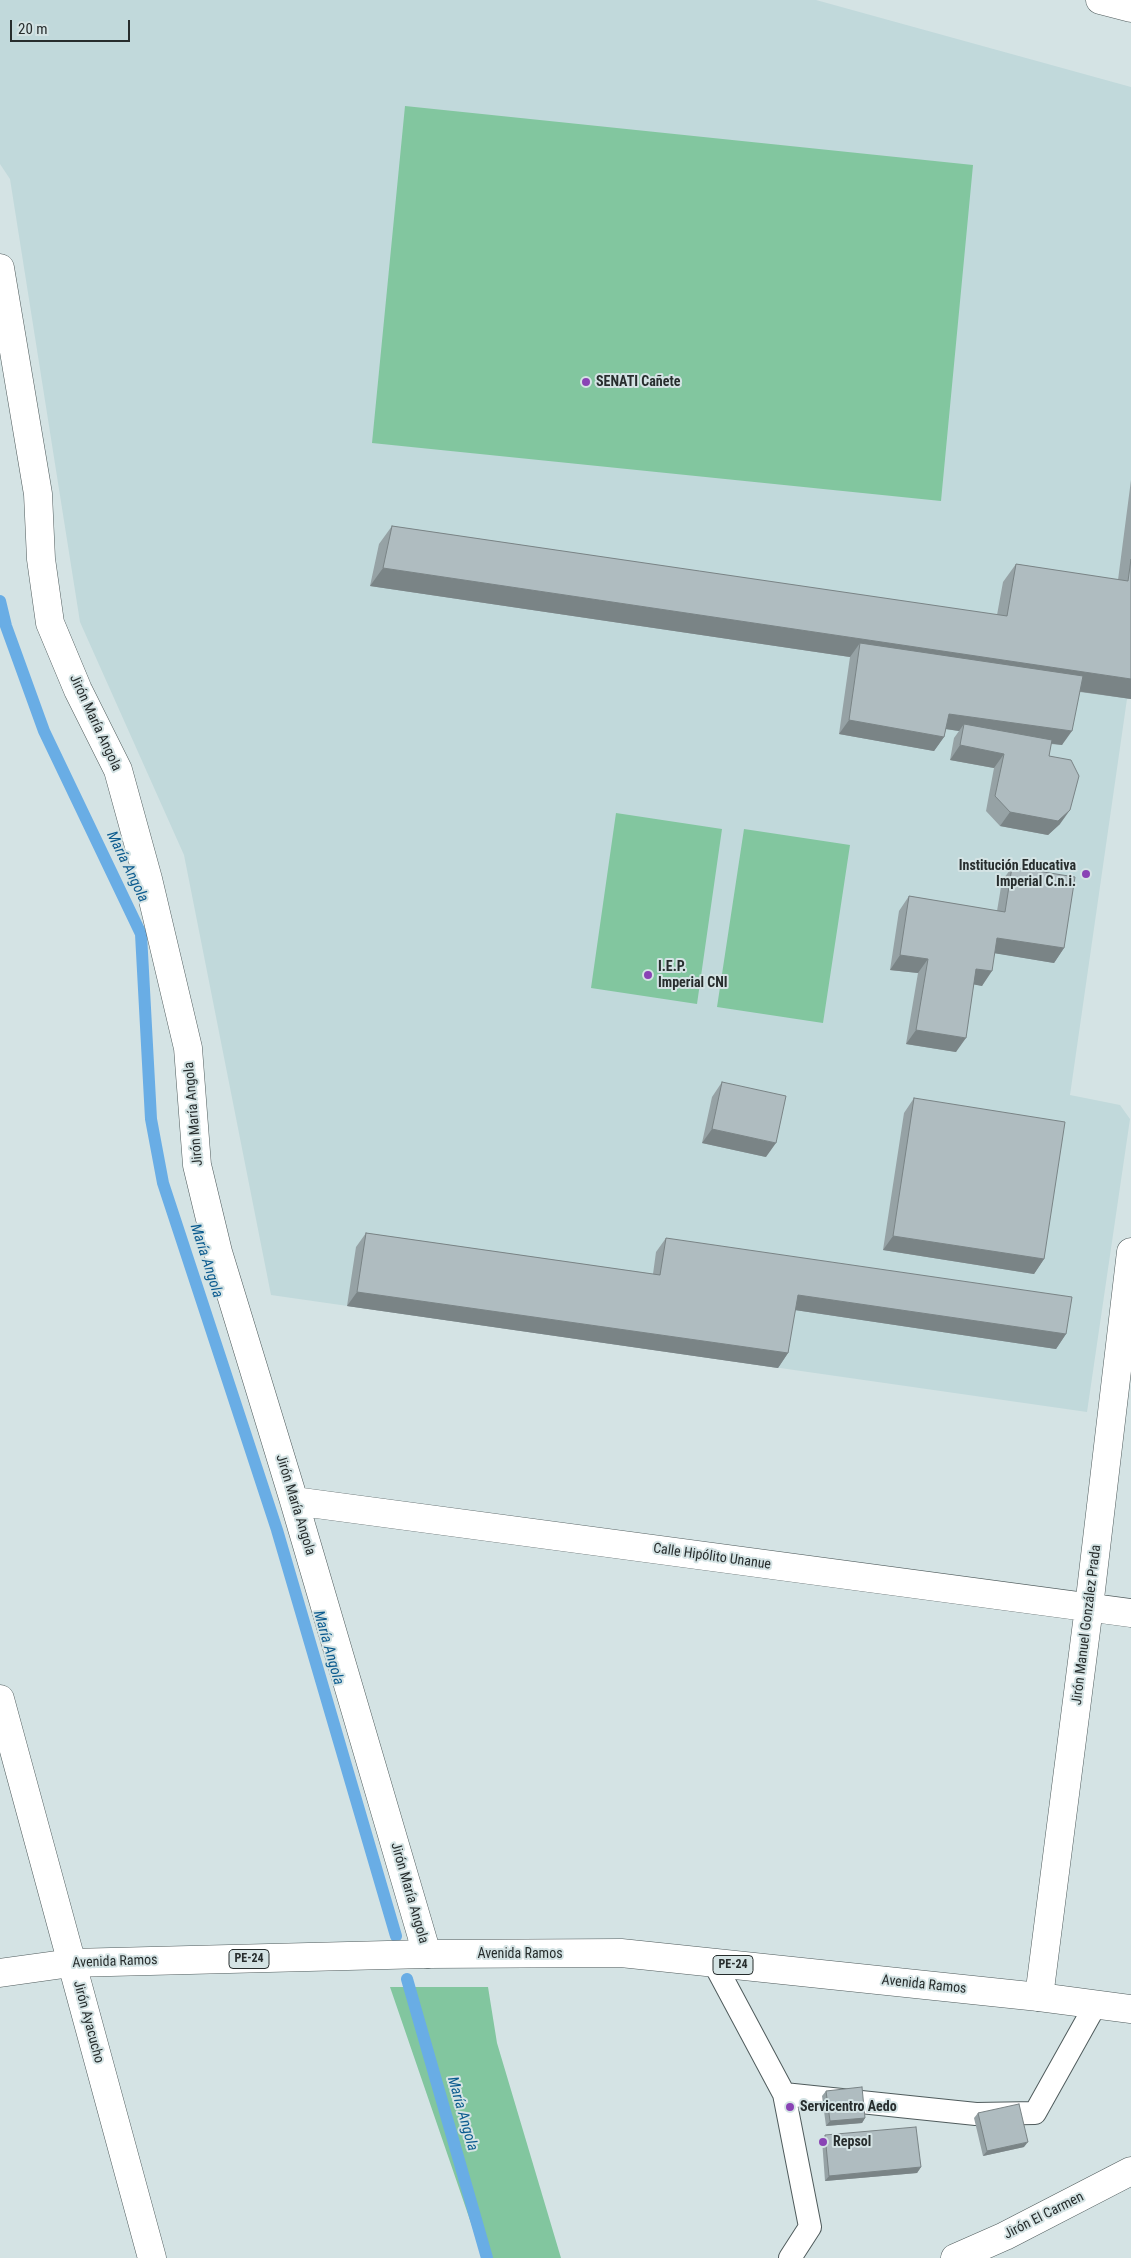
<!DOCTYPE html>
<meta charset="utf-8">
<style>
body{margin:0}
#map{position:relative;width:1131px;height:2258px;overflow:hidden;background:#d4e3e4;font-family:"Roboto Condensed",sans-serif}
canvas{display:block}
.scale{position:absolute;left:10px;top:20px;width:120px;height:22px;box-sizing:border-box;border:2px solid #272d2d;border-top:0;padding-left:6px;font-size:15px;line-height:18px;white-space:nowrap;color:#272d2d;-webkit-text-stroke:4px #d4e3e4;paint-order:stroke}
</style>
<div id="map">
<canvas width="1131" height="2258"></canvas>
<div class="scale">20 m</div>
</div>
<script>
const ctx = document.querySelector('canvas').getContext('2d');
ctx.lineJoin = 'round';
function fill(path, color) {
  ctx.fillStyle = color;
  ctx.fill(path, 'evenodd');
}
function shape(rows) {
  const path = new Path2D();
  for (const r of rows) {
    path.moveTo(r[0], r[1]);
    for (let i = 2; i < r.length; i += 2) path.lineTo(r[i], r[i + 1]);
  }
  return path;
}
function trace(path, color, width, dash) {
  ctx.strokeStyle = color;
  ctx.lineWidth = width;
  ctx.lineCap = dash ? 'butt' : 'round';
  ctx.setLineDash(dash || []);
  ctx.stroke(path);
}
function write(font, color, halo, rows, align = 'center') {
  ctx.font = font + ' "Roboto Condensed",sans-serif';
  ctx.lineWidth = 4;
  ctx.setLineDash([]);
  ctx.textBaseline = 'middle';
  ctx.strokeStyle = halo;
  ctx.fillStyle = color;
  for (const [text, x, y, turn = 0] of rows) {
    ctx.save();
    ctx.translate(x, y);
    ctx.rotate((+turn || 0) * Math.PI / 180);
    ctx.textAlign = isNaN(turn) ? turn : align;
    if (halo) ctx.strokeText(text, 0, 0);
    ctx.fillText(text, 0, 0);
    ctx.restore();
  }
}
const built = shape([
 [0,0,816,0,1131,87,1131,699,1127,699,1070,1095,1120,1105,1130,1119,1087,1412,271,1295,184,855,80,622,10,179,0,164]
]);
const green = shape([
 [405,106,973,165,941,501,372,443],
 [616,813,722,829,697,1004,591,988],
 [744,829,850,845,823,1023,717,1007],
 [390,1987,488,1987,497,2043,561,2258,483,2258]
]);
const stream = shape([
 [0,601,6,626,44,731,141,934,151,1119,163,1183,277,1530,396,1936],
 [407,1979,487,2258]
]);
const lane = shape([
 [714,1963,784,2094,810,2227,790,2258],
 [784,2094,976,2114,1035,2113,1096,2004]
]);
const street = shape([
 [0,268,38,494,41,559,50,623,78,690,118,770,148,879,188,1048,197,1165,218,1252,294,1501,427,1954],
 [294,1501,1131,1613],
 [0,1699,152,2258],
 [1039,1997,1089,1607,1131,1252]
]);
const secondary = shape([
 [1100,0,1131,8]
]);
const highway = shape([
 [0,1973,71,1963,427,1954,621,1953,1039,1997,1131,2009],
 [955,2258,1005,2236,1131,2171]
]);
const wall = shape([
 [1131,480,1131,699,1080,692,1062,745,1051,744,1049,756,1060,824,1048,835,1000,826,986,811,994,768,950,760,954,738,959,731,946,729,944,737,934,751,839,734,850,657,370,586,379,544,392,526,997,615,1003,582,1016,564,1118,580],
 [1012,867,1064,948,1054,963,995,953,982,986,974,984,956,1052,906,1044,918,973,890,970,899,911,909,896,997,911,1002,881],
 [722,1082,766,1157,702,1143,712,1097],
 [914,1098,1044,1259,1034,1274,883,1250,904,1113],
 [366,1233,653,1274,656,1252,666,1238,1066,1334,1056,1349,795,1310,788,1353,778,1368,347,1306,356,1247],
 [826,2091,865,2118,862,2123,826,2126,822,2096],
 [978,2113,1024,2147,983,2156,974,2118],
 [825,2135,921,2167,917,2173,825,2181,822,2140]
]);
const shadedWall = shape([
 [383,568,1131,679,1131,699,858,659,860,643,850,657,370,586],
 [949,714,1072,731,1062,745,963,731,964,724,959,731,939,728],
 [849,720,944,737,934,751,839,734],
 [960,745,1004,754,994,768,950,760],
 [1070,810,1060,824,1048,835,1000,826,1010,812],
 [997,938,1064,948,1054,963,987,952],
 [900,955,928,959,918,973,890,970],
 [976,969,992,971,982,986,966,983],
 [916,1030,966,1038,956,1052,906,1044],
 [712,1129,776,1143,766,1157,702,1143],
 [893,1236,1044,1259,1034,1274,883,1250],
 [357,1292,788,1353,778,1368,347,1306],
 [798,1295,1066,1334,1056,1349,788,1309],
 [865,2118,862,2123,826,2126,830,2121],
 [1028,2142,1024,2147,983,2156,987,2151],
 [921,2167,917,2173,825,2181,829,2176]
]);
const building = shape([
 [392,526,1007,616,1016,564,1128,581,1131,559,1131,679,383,568,392,526],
 [860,643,1083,676,1072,731,949,714,944,737,849,720,860,643],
 [964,724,1052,740,1049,756,1071,760,1079,776,1070,810,1058,821,1010,812,995,796,1004,754,960,745,964,724],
 [1012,867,1075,877,1064,948,997,938,992,971,976,969,966,1038,916,1030,928,959,900,955,909,896,1005,912,1012,867],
 [722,1082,786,1096,776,1143,712,1129,722,1082],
 [914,1098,1065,1122,1044,1259,893,1236,914,1098],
 [366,1233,660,1275,666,1238,1072,1297,1066,1334,798,1295,788,1353,357,1292,366,1233],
 [862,2087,865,2118,830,2121,826,2091,862,2087],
 [1019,2104,1028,2142,987,2151,978,2113,1019,2104],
 [916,2127,921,2167,829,2176,825,2135,916,2127]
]);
const markers = [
 [586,382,5,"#8a43b5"],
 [1086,874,5,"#8a43b5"],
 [648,975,5,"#8a43b5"],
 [790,2107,5,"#8a43b5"],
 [823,2142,5,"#8a43b5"]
];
const shields = [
 [249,1959,40],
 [733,1965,40]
];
const shieldNames = [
 ["PE-24",249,1959],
 ["PE-24",733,1965]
];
const poiNames = [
 ["SENATI Cañete",596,382],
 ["Institución Educativa",1076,866,"right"],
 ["Imperial C.n.i.",1076,882,"right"],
 ["I.E.P.",658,967],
 ["Imperial CNI",658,983],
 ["Servicentro Aedo",800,2107],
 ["Repsol",833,2142]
];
const streetNames = [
 ["Jirón María Angola",95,723,65],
 ["Jirón María Angola",194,1114,-95],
 ["Jirón María Angola",295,1505,73],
 ["Calle Hipólito Unanue",712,1557,8],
 ["Jirón Manuel González Prada",1087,1625,-83],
 ["Jirón María Angola",409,1893,74],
 ["Avenida Ramos",520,1954],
 ["Avenida Ramos",115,1962,-2],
 ["Avenida Ramos",924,1985,6],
 ["Jirón Ayacucho",88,2022,75],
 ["Jirón El Carmen",1044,2216,-27]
];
const waterNames = [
 ["María Angola",127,867,64],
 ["María Angola",206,1261,72],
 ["María Angola",328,1648,74],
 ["María Angola",462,2114,74]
];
fill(built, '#c1d9db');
fill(green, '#82c69f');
trace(stream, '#69ade5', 12);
trace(lane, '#4f5b5c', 24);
trace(street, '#4f5b5c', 29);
trace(secondary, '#4f5b5c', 29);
trace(highway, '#4f5b5c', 29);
trace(lane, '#fff', 22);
trace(street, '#fff', 28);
trace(secondary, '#fff', 28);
trace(highway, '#fff', 28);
fill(wall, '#96a2a5');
fill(shadedWall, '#7a8486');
fill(building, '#afbcc0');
trace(building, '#7a8486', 1);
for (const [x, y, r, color] of markers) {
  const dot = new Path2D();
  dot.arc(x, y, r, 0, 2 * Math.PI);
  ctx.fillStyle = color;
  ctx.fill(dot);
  trace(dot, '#d4e3e4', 2);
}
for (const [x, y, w] of shields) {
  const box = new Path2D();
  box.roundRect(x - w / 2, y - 9.5, w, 19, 4);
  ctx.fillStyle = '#d4e3e4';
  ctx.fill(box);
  trace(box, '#272d2d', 1);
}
write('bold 12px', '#272d2d', null, shieldNames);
write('bold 14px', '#272d2d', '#d4e3e4', poiNames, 'left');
write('14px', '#272d2d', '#d4e3e4', streetNames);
write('italic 15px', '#0b5b8f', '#d4e3e4', waterNames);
</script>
